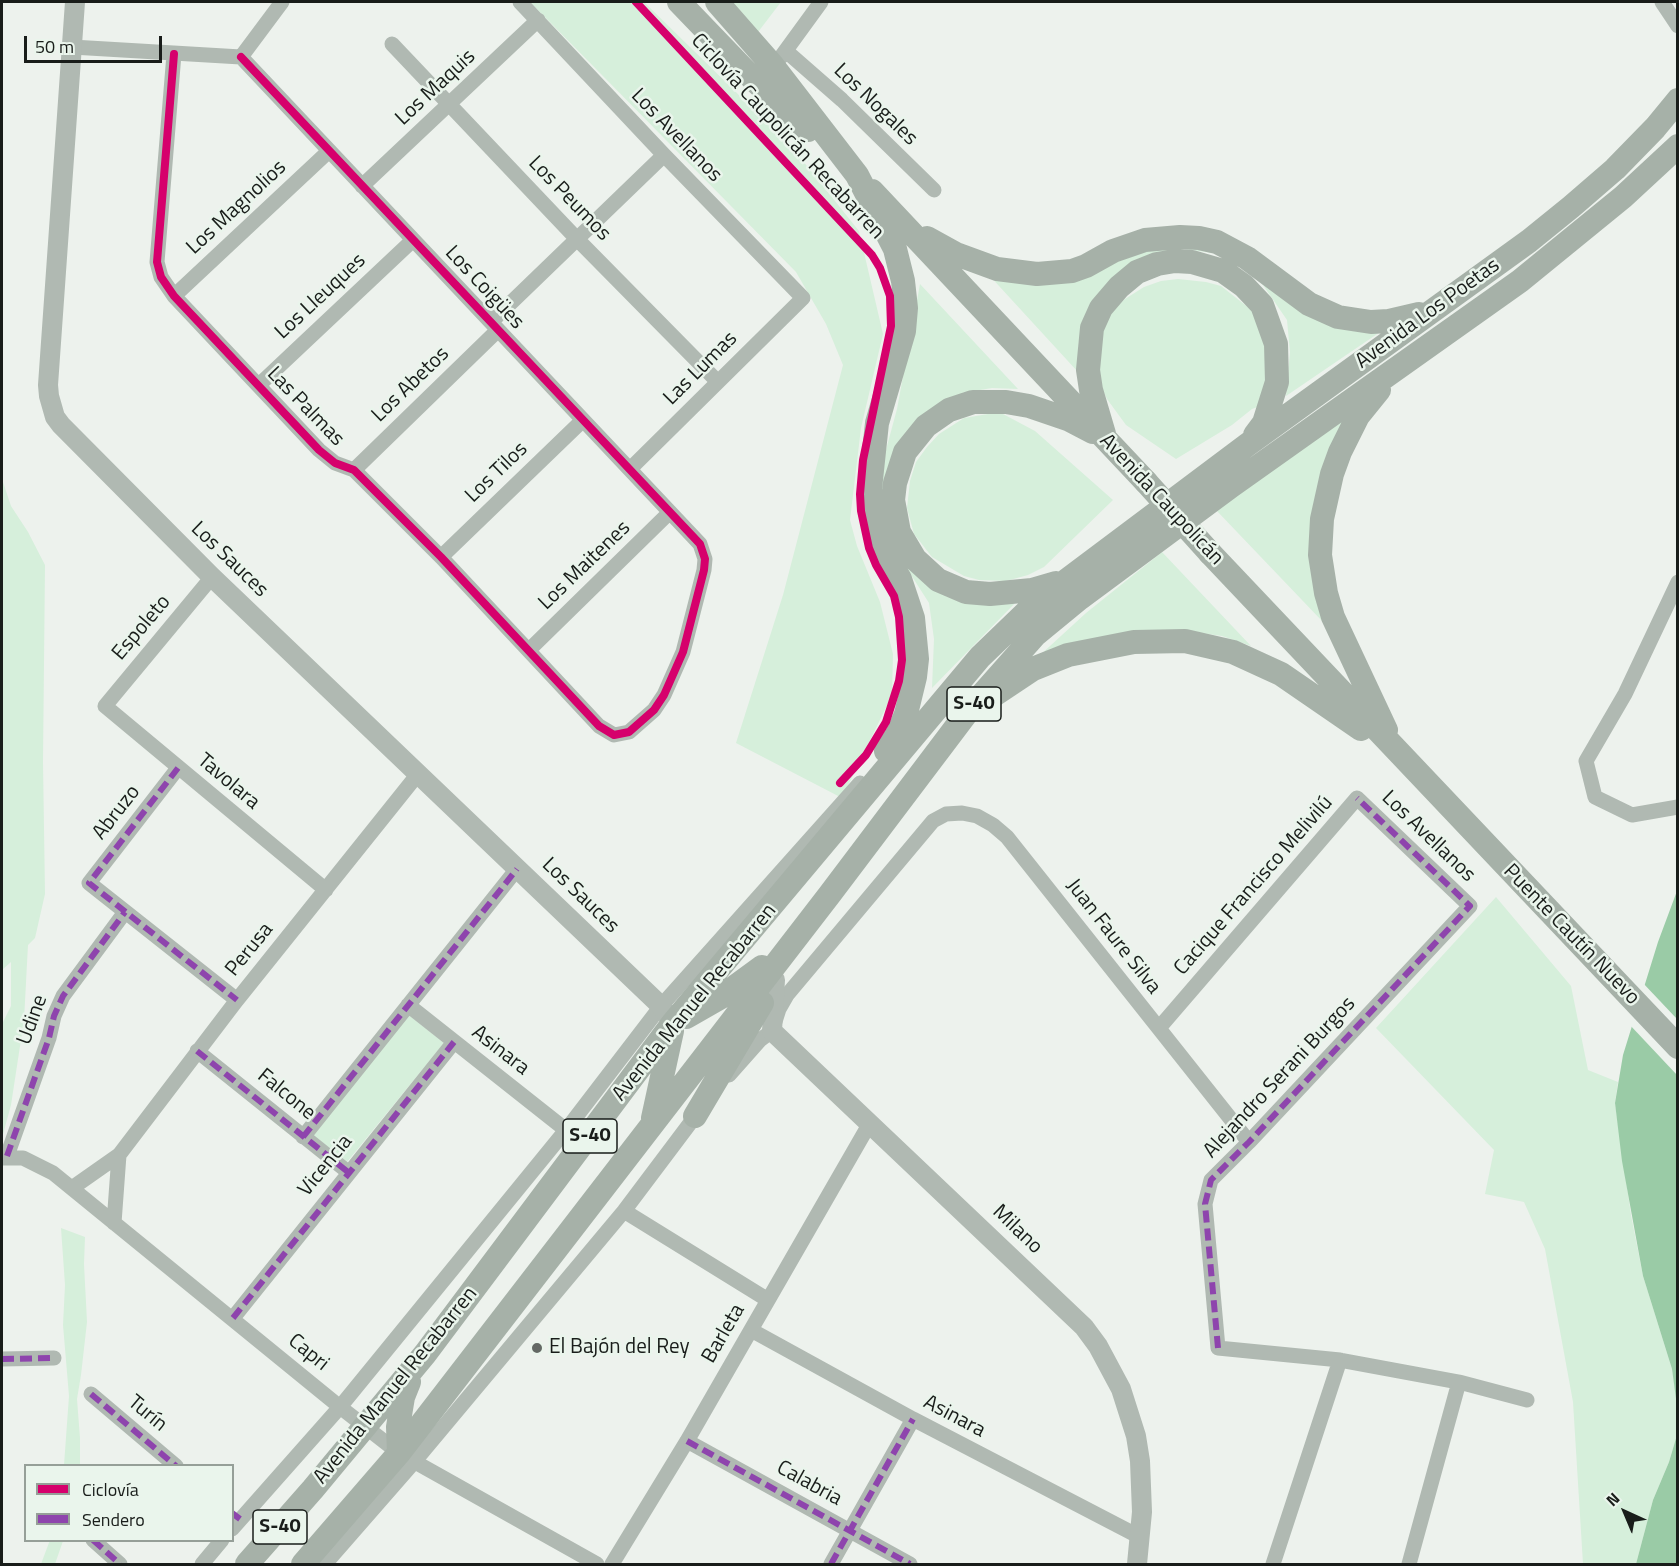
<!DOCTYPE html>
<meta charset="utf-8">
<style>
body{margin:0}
#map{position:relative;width:1679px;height:1566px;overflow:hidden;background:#edf2ed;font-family:"Titillium Web",sans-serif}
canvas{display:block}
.frame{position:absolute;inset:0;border:3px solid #191d1a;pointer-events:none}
.legend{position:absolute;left:24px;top:1464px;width:210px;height:78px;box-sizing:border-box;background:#eaf5ec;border:2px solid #969f98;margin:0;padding:8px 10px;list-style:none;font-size:18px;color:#191d1a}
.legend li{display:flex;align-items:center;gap:12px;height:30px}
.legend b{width:30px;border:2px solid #969f98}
.north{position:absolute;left:1595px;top:1482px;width:60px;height:60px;-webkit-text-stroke:4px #eaf5ec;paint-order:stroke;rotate:316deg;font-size:16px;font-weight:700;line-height:24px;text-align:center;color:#191d1a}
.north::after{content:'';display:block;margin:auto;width:21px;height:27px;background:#191d1a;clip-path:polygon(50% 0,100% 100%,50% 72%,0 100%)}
.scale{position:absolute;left:24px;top:36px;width:138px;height:27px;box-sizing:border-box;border:3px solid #191d1a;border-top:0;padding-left:8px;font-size:18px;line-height:21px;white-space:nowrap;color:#191d1a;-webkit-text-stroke:4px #eaf5ec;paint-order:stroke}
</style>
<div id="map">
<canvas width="1679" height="1566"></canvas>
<div class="frame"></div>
<ul class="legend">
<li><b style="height:8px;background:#d6006c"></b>Ciclovía</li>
<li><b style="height:8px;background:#8e44ad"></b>Sendero</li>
</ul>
<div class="north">N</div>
<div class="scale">50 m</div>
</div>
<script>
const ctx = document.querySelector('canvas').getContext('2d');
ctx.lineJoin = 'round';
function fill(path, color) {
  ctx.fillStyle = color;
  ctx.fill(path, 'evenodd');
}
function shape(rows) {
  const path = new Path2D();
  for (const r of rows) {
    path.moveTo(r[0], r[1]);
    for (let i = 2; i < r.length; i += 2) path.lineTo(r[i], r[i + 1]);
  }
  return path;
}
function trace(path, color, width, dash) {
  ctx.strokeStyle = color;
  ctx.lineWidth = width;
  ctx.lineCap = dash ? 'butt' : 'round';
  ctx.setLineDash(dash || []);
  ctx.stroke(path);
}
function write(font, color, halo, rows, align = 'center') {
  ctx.font = font + ' "Titillium Web",sans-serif';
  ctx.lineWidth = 5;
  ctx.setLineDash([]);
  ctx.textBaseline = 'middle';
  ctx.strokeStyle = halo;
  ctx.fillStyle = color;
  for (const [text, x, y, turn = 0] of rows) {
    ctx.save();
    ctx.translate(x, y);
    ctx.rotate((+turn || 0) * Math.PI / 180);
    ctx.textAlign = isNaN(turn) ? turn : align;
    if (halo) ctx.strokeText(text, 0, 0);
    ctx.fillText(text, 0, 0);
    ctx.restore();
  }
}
const green = shape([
 [530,2,644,2,791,146,859,231,883,334,861,428,850,520,857,546,880,602,893,654,892,695,842,798,736,743,783,595,843,365,826,324,796,272],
 [726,2,781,2,755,36],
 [1212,246,1383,330,1286,396,1290,352,1287,320,1263,285,1240,264,1219,254,1185,249,1158,254,1090,311,1079,340,1078,372,988,274,1145,249],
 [1178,279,1206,282,1221,286,1254,312,1268,349,1263,405,1252,409,1232,425,1176,459,1126,425,1107,399,1099,382,1096,335,1106,316,1125,299,1144,287,1161,281],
 [920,284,1018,389,992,388,962,393,894,455,914,566,1020,598,932,688,934,639,929,603,895,550,882,516,880,472,897,409],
 [1350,412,1334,441,1323,622,1216,510],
 [988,414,1003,414,1035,431,1113,500,1044,567,1028,575,1006,581,979,580,964,576,932,557,914,534,907,508,910,481,916,462,927,447,939,434,964,418],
 [2,479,11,506,28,532,45,565,43,762,45,894,35,938,28,945,24,1020,11,1105,2,1138,2,1024,11,1006,11,962,2,970],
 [1162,552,1251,646,1222,636,1194,632,1038,657,1086,613],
 [1496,897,1571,986,1588,1070,1618,1082,1615,1103,1631,1215,1643,1276,1672,1369,1678,1406,1677,1435,1669,1462,1653,1500,1636,1564,1583,1564,1573,1402,1545,1249,1524,1202,1485,1194,1494,1150,1376,1028],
 [409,1015,444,1043,347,1162,313,1135],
 [61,1228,85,1237,84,1264,87,1322,81,1375,77,1399,80,1438,80,1465,64,1465,69,1396,63,1325,65,1285],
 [50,1540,63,1541,55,1564,41,1564]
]);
const water = shape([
 [1677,891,1677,1406,1672,1369,1643,1276,1622,1161,1615,1103,1623,1055,1658,942],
 [1677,1435,1677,1564,1636,1564,1653,1500,1669,1462]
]);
const pier = shape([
 [1642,982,1677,1019,1677,1075,1629,1024]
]);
const minor = shape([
 [520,2,664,155,803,298,630,469],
 [1662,2,1678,26],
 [392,44,577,239,718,382],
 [72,47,241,57,282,2],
 [786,51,842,100,934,190],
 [174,54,157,262,161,277,174,296,319,450,335,463,354,470,441,557,599,726,614,735,629,732,654,710,664,695,683,652,704,570,705,559,700,544,241,57],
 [781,57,821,2],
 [362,186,538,20],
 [174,296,329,151],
 [491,322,664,155],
 [259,385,413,240],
 [354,470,498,330],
 [441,557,583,420],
 [212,577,105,706,326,890],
 [1678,582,1625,694,1586,761,1595,797,1632,815,1678,807],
 [529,650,670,512],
 [178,768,89,883,237,1000],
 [408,1005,566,1130],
 [1159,1028,1357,798,1470,906,1249,1142,1211,1180,1205,1204,1218,1348,1340,1360,1459,1382,1527,1400],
 [197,1051,348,1172],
 [729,1075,760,1040,772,1031,779,1009,787,995,933,821,946,814,962,813,977,816,993,825,1007,837,1249,1142],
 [303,1137,517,869],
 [7,1156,49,1038,54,1016,63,996,125,912],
 [2,1158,23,1158,53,1173,340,1407,399,1453,597,1564],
 [72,1188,119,1155,237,1000,418,774],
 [624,1211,768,1300],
 [114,1223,119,1155],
 [233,1318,454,1042],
 [751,1330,913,1419,1140,1537],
 [2,1359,54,1358],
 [91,1394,176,1466],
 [687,1441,910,1564],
 [232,1529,340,1407,566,1130,661,1006,860,783],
 [93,1540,120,1564],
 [202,1564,222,1540],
 [325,1564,414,1462,624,1211,700,1110],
 [612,1564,687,1441,870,1123],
 [831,1564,913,1419],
 [1273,1564,1340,1360],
 [1409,1564,1459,1382]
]);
const tertiary = shape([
 [75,2,48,385,49,396,55,417,61,425,212,577,661,1006,673,1023],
 [775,980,772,1031,1084,1327,1098,1346,1121,1389,1136,1436,1140,1461,1142,1512,1137,1564]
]);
const primary = shape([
 [679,2,754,80,808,130],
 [717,2,773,66,857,175,895,249,903,281,906,308,904,331,877,423,870,489,874,525,880,546,900,579,913,618,917,659,915,677,906,714,899,731,886,751],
 [872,191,1146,482],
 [927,238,956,254,997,269,1037,274,1072,271,1086,266,1113,251,1145,240,1180,237,1199,238,1217,242,1247,258,1309,304,1338,317,1371,322,1389,321,1419,314],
 [1379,390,1358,416,1340,452,1332,474,1322,519,1320,555,1326,593,1333,617,1386,730],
 [1104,434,1091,390,1088,370,1092,328,1101,308,1119,287,1137,272,1157,264,1175,261,1192,262,1223,271,1244,286,1262,305,1276,344,1277,382,1264,423,1255,435],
 [1210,553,1678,1047],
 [1056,583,1032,590,990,594,966,592,938,580,915,559,899,532,893,500,895,483,905,452,926,426,949,410,973,402,1006,402,1029,406,1070,420,1093,432],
 [991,697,1033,669,1068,655,1134,642,1185,641,1233,652,1281,674,1361,729],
 [686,1017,721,997,762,967],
 [695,1116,762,1003],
 [653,1118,672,1031],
 [399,1453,398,1427,403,1397,409,1382],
 [247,1564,313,1489,425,1354,673,1023,980,657,1035,604,1247,445,1529,241,1571,207,1615,169,1655,128,1678,100],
 [303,1564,399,1453,830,894,972,706,1035,635,1080,598,1231,486,1520,281,1623,197,1678,146]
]);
const primaryBridge = shape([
 [1146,482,1210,553]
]);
const quiet = shape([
 [178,768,89,883,237,1000],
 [197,1051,348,1172],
 [303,1137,517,869],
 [7,1156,49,1038,54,1016,63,996,125,912],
 [233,1318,454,1042],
 [1218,1348,1205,1204,1211,1180,1249,1142,1470,906,1357,798],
 [2,1359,54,1358],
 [91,1394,176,1466],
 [687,1441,910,1564],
 [232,1513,240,1519],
 [93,1540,120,1564],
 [831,1564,913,1419]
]);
const cycleway = shape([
 [636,2,872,255,880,268,890,296,891,326,863,460,860,494,861,511,869,548,876,565,894,596,899,617,902,660,899,681,886,722,866,755,840,783],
 [174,54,157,262,161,277,174,296,319,450,335,463,354,470,441,557,599,726,614,735,629,732,654,710,664,695,683,652,704,570,705,559,700,544,241,57]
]);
const markers = [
 [537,1348,6,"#636864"]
];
const shields = [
 [974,704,54],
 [590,1136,54],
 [280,1527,54]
];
const shieldNames = [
 ["S-40",974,704],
 ["S-40",590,1136],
 ["S-40",280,1527]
];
const streetNames = [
 ["Los Maquis",436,88,-43],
 ["Los Nogales",875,105,44],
 ["Los Avellanos",676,136,46],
 ["Ciclovía Caupolicán Recabarren",787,137,47],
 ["Los Peumos",569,199,46],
 ["Los Magnolios",237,208,-43],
 ["Los Coigües",484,288,47],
 ["Los Lleuques",321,297,-43],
 ["Avenida Los Poetas",1428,314,-36],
 ["Las Lumas",701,369,-45],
 ["Los Abetos",411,385,-44],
 ["Las Palmas",305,407,46],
 ["Los Tilos",497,473,-44],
 ["Avenida Caupolicán",1161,500,47],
 ["Los Sauces",229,560,44],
 ["Los Maitenes",585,566,-44],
 ["Espoleto",142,628,-50],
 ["Tavolara",228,782,40],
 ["Abruzo",117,813,-52],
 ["Los Avellanos",1428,837,44],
 ["Cacique Francisco Melivilú",1254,886,-49],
 ["Los Sauces",580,896,44],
 ["Puente Cautín Nuevo",1571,935,46],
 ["Juan Faure Silva",1113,937,52],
 ["Perusa",250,950,-51],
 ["Avenida Manuel Recabarren",695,1003,-51],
 ["Udine",33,1020,-70],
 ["Asinara",500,1051,38],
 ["Alejandro Serani Burgos",1280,1078,-47],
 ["Falcone",286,1095,39],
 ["Vicencia",326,1166,-51],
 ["Milano",1017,1230,44],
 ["Barleta",724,1334,-60],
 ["Capri",308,1353,39],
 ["Avenida Manuel Recabarren",396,1386,-51],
 ["Turín",147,1414,40],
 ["Asinara",954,1417,28],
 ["Calabria",809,1484,29]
];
const poiNames = [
 ["El Bajón del Rey",549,1348]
];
fill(green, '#d6efdb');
fill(water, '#9acba6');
fill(pier, '#edf2ed');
trace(minor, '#b0b9b2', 15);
trace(tertiary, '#b0b9b2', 20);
trace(primary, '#a6b1a8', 24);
trace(primaryBridge, '#a6b1a8', 24);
trace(quiet, '#8e44ad', 6, [12, 6]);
trace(cycleway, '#d6006c', 8);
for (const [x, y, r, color] of markers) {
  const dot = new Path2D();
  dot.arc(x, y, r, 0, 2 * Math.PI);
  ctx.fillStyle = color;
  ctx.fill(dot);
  trace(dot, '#eaf5ec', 2);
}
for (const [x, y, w] of shields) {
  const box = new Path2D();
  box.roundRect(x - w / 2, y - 17, w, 34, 4.5);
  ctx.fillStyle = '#eaf5ec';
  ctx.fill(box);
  trace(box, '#191d1a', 1.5);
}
write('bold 20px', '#191d1a', null, shieldNames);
write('21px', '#191d1a', '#eaf5ec', streetNames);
write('21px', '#191d1a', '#eaf5ec', poiNames, 'left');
</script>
